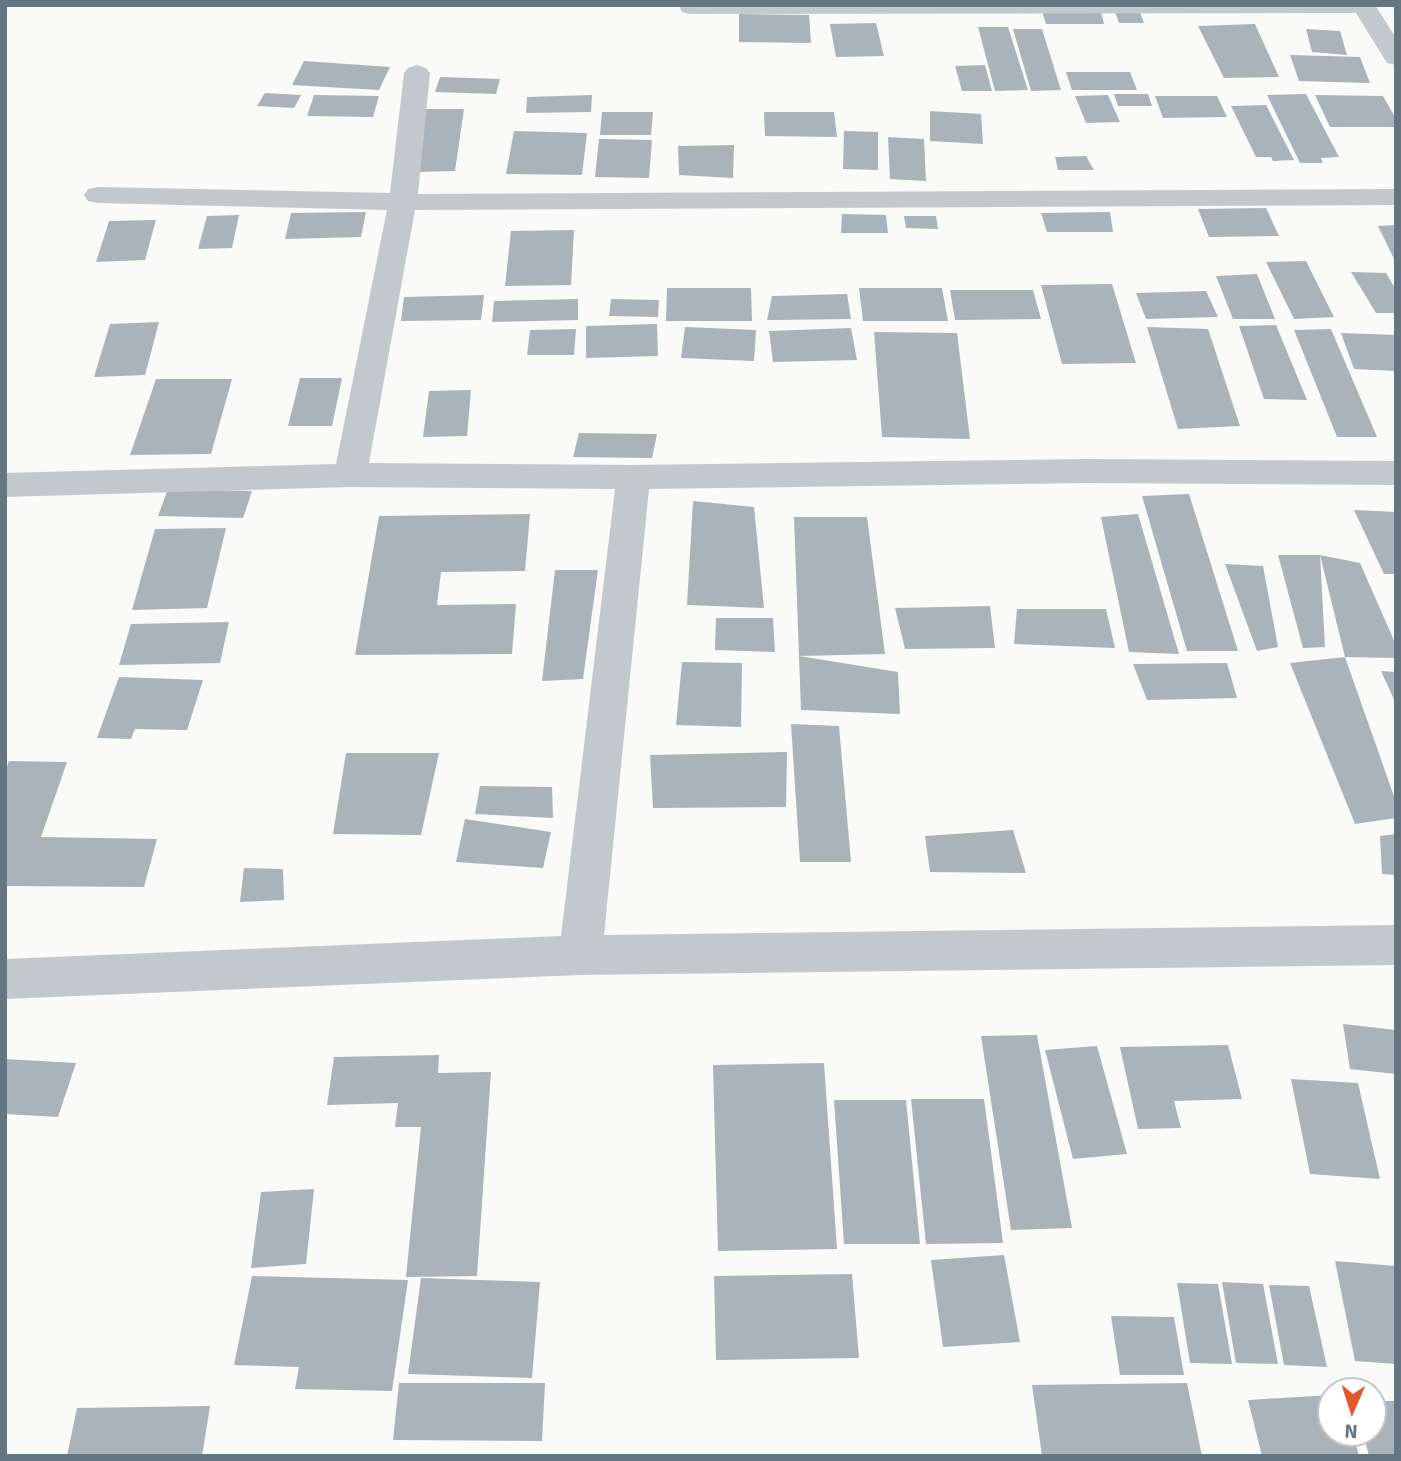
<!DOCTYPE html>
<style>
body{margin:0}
#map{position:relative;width:1401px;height:1461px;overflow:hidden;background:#fafaf8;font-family:Signika,sans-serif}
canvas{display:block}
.frame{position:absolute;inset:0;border:7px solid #657683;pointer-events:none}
.north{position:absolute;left:1317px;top:1377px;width:70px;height:70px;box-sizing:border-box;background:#fff;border:2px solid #c1c8cd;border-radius:50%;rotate:183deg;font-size:19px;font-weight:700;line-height:28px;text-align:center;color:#657683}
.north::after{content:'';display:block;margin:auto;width:24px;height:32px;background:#e4572e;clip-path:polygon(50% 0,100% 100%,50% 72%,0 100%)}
</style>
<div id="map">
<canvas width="1401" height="1461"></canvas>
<div class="frame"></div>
<div class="north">N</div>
</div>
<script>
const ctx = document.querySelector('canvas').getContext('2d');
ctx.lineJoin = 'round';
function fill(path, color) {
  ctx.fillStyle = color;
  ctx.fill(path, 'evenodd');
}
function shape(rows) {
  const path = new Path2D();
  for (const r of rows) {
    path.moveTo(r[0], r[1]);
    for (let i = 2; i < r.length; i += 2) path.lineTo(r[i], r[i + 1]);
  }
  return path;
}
const building = shape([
 [1042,11,1101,12,1104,24,1046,24],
 [1115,12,1140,12,1144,23,1119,23],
 [739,14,809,15,811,43,739,42],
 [876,23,884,56,836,57,830,24],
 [1255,24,1279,77,1224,78,1198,26],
 [978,27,1008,27,1028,90,995,91],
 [1013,29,1042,29,1061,90,1031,91],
 [1306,29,1340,31,1347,55,1312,52],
 [1290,55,1360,57,1370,83,1299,81],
 [304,61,390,67,379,90,292,85],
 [985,65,992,91,962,91,955,66],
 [1066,72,1130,72,1137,90,1072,90],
 [440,77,500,79,496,94,435,92],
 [265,93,301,95,294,108,257,106],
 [1114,94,1148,94,1152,106,1118,106],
 [1306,94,1339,157,1321,158,1323,163,1300,163,1267,95],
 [314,95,379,96,373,117,307,116],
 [592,95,591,112,526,113,527,97],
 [1108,95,1120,122,1086,123,1075,96],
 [1315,95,1383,96,1396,119,1396,127,1330,127],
 [1155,96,1217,96,1227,117,1163,118],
 [1266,105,1294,160,1273,161,1271,157,1256,157,1231,106],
 [424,109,464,109,455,171,414,172],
 [930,111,981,114,983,144,930,141],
 [602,112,653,112,651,135,600,135],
 [764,112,834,112,837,137,765,136],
 [514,131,587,133,582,175,506,174],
 [844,131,878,132,878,170,843,169],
 [888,137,924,139,926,181,890,179],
 [599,139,652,140,649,178,595,177],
 [734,145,733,178,679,175,678,146],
 [1086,156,1094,170,1058,170,1055,157],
 [1266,208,1279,236,1209,237,1198,209],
 [366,212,361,237,285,239,291,213],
 [1110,212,1113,232,1047,232,1041,213],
 [842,214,886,215,888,233,841,233],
 [239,215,232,248,198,249,207,216],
 [904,216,936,216,938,229,906,228],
 [156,220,145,260,96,262,109,221],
 [1396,225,1396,263,1378,226],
 [574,230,571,285,505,286,511,231],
 [1306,261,1334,317,1294,319,1266,262],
 [1351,272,1386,273,1396,290,1396,313,1376,313],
 [1257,274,1275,319,1233,319,1216,276],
 [1112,284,1136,363,1062,364,1041,285],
 [667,288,751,288,752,321,666,321],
 [859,288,942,288,948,321,863,321],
 [950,290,1033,290,1041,319,955,320],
 [1206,291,1218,317,1146,319,1136,293],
 [847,294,851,319,767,320,772,296],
 [484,295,481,320,401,321,404,297],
 [578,299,578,320,492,322,494,301],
 [611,299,659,300,658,317,609,316],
 [159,322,145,375,94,377,110,324],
 [657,324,658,356,586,358,586,326],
 [1276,325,1307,400,1264,399,1239,326],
 [685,327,756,330,754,361,681,358],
 [1147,327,1208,329,1240,426,1178,429],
 [851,328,857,360,773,362,769,331],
 [576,329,574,355,527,355,530,330],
 [1331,329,1377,437,1337,437,1294,330],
 [874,332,957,333,970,439,882,437],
 [1341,333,1396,335,1396,371,1354,369],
 [300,378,342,378,332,426,288,426],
 [156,379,232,379,211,454,130,455],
 [471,390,467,436,423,437,429,391],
 [579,433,657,434,652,458,573,457],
 [168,489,252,491,243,518,158,516],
 [1189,494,1238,651,1187,651,1142,496],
 [693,501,754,507,764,608,687,605],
 [1354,510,1396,512,1396,574,1384,574],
 [530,514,525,571,441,572,437,605,516,604,512,654,355,655,379,516],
 [1138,514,1179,654,1129,652,1101,517],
 [794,517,867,517,885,654,799,656,898,672,900,714,801,710,799,656],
 [226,528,207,608,132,610,155,529],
 [1278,555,1320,555,1325,647,1303,648],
 [1320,555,1360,563,1396,645,1396,658,1345,657],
 [1225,564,1263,566,1278,647,1257,651],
 [555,570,598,570,583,679,542,681],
 [990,606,995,648,905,649,895,608],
 [1017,609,1106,609,1115,648,1014,644],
 [716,618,773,618,775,652,715,650],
 [229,622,220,663,119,665,131,624],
 [1345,657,1396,802,1396,818,1355,824,1290,663],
 [682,662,742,663,741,727,676,725],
 [1227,663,1237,698,1147,700,1133,664],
 [1381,671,1396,672,1396,704],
 [119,677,203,680,187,730,135,729,131,739,97,738],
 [791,724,839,726,851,862,800,862],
 [787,752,786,807,653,808,650,755],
 [346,753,439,753,421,835,333,834],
 [9,761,67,762,41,837,157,839,144,887,5,886,5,771],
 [480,786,552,787,553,818,475,814],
 [465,819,551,832,543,868,456,862],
 [1013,830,1026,873,930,872,925,836],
 [1396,834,1396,875,1382,874,1380,836],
 [244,868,283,869,284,900,240,902],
 [1343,1024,1396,1030,1396,1074,1350,1069],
 [1037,1035,1072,1228,1011,1230,981,1036],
 [1228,1045,1242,1099,1174,1101,1181,1128,1138,1129,1120,1047],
 [1097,1046,1127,1154,1073,1159,1045,1050],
 [439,1055,438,1073,491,1072,477,1276,406,1277,421,1127,395,1127,398,1103,327,1105,334,1057],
 [5,1059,76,1063,58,1117,5,1114],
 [824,1063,837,1249,718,1251,713,1065],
 [1291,1079,1358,1083,1380,1179,1310,1174],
 [911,1099,984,1099,1003,1243,926,1244],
 [834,1100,906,1100,920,1244,844,1244],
 [314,1189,306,1264,251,1268,261,1192],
 [1004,1255,1020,1342,943,1347,931,1260],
 [1335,1261,1396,1266,1396,1364,1355,1361],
 [852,1274,859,1358,716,1360,714,1276],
 [252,1276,408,1280,392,1391,295,1389,299,1367,234,1365],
 [421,1278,540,1282,532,1378,408,1374],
 [1222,1282,1263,1284,1278,1364,1236,1363],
 [1177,1283,1218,1284,1232,1364,1190,1363],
 [1269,1285,1309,1286,1327,1367,1284,1365],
 [1111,1316,1174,1317,1184,1375,1120,1375],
 [399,1383,545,1383,542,1441,393,1440],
 [1187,1383,1202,1456,1042,1456,1032,1385],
 [1331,1395,1331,1433,1353,1433,1359,1456,1262,1456,1248,1400],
 [1373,1401,1396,1401,1396,1456,1369,1456,1363,1433,1373,1433],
 [210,1406,202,1456,67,1456,77,1408]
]);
const minor = shape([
 [679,5,1375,5,1396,38,1396,65,1387,63,1356,13,690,14,682,12,679,5],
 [417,65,426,68,430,73,418,194,1396,189,1396,205,415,210,369,463,633,465,1089,459,1396,461,1396,485,1089,483,649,489,604,935,1396,925,1396,965,580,975,5,999,5,959,561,936,615,489,350,487,5,497,5,473,336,464,387,210,98,203,88,201,84,195,88,189,98,187,390,193,404,73,408,68,417,65]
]);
fill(building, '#aab3b9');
fill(minor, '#c3c8cc');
</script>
